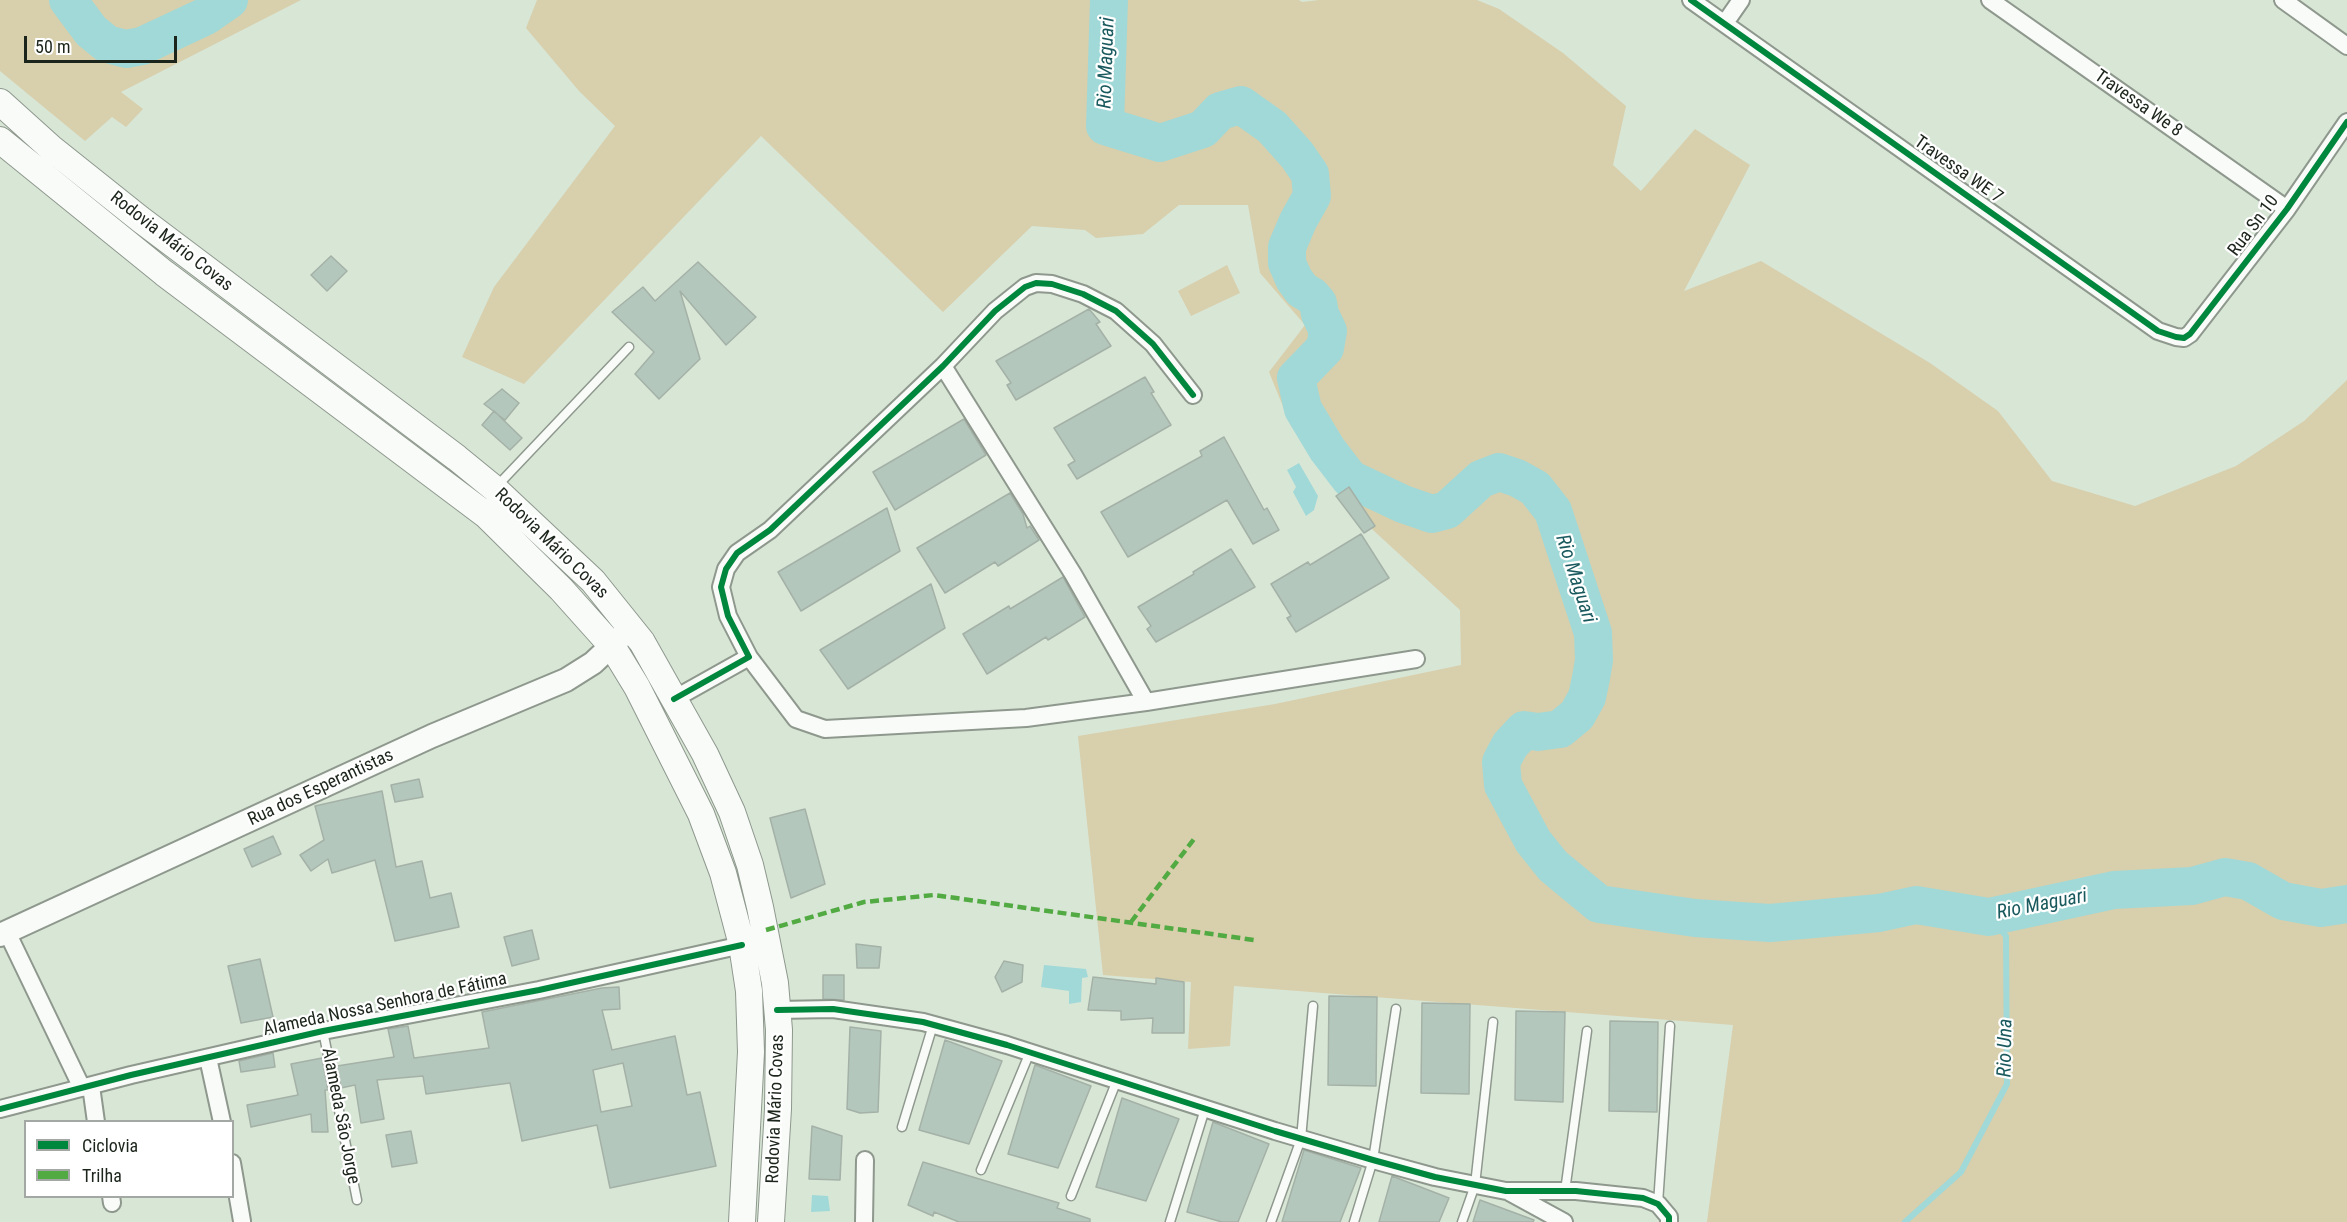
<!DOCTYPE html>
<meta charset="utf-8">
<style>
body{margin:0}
#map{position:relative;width:2347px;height:1222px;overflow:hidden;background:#d8e6d6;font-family:"Roboto Condensed",sans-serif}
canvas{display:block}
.legend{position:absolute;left:24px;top:1120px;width:210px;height:78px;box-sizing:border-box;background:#fff;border:2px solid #a4a8a4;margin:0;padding:8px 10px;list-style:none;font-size:18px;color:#1c251b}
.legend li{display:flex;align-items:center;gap:12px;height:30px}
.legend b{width:30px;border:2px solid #a4a8a4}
.scale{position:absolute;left:24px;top:36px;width:153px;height:27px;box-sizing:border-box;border:3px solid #1c251b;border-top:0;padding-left:8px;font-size:18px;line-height:21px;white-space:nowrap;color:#1c251b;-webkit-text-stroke:4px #fff;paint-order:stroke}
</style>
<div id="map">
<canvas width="2347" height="1222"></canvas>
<ul class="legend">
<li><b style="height:8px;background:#00873e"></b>Ciclovia</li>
<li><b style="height:8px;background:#52aa43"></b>Trilha</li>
</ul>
<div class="scale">50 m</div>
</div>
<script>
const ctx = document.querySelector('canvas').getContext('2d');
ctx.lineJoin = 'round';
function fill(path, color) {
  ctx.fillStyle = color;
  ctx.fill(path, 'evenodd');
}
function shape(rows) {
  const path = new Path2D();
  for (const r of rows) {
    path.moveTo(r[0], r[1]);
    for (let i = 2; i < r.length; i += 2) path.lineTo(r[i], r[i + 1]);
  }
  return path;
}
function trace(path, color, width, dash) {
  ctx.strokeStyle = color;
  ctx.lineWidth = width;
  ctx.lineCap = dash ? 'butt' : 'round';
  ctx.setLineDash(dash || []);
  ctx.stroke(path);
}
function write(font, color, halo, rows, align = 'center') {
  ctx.font = font + ' "Roboto Condensed",sans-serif';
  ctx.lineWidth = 4.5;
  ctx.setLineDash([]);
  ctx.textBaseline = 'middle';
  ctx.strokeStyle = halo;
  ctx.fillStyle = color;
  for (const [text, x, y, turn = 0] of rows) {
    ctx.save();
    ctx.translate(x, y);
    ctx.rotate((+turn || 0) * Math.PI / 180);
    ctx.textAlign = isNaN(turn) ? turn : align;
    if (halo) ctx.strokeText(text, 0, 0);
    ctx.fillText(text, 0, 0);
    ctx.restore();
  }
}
const green = shape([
 [0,0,301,0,121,92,143,109,126,127,112,117,85,141,0,71],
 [537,0,1299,0,1302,2,1319,0,1477,0,1499,9,1563,53,1626,106,1613,165,1641,191,1695,129,1750,165,1684,291,1761,261,1930,363,1998,411,2052,481,2135,506,2236,466,2304,421,2347,380,2347,1222,1707,1222,1733,1025,1234,986,1230,1046,1188,1049,1191,982,1103,975,1078,736,1275,704,1461,665,1460,610,1373,530,1291,426,1269,372,1305,325,1260,273,1248,205,1179,205,1143,234,1096,238,1085,230,1032,226,943,312,761,136,524,384,462,357,494,287,615,126,579,91,526,28],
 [1227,265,1240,293,1191,316,1178,291]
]);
const water = shape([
 [1299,463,1318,496,1314,510,1306,516,1293,492,1296,487,1287,470],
 [1044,965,1086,969,1088,977,1082,978,1081,1002,1069,1004,1069,991,1041,987],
 [812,1195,828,1196,830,1211,811,1212]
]);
const stream = shape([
 [1905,1222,1961,1172,2007,1084,2006,936,1989,917]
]);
const river = shape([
 [68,0,91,31,107,44,126,49,142,46,206,16,229,0],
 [1109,0,1105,126,1160,143,1203,129,1220,111,1241,105,1272,127,1297,155,1310,174,1312,196,1298,221,1287,247,1287,263,1294,279,1302,290,1312,296,1318,303,1320,314,1328,331,1325,348,1296,378,1303,409,1327,449,1350,479,1403,504,1432,514,1447,510,1481,479,1499,472,1517,478,1535,488,1553,511,1593,633,1594,660,1591,678,1587,697,1577,715,1560,729,1538,732,1524,730,1510,745,1501,762,1503,785,1533,841,1553,866,1599,904,1695,918,1770,923,1879,913,1916,905,1989,917,2114,890,2192,886,2225,877,2248,881,2283,901,2321,908,2347,904]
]);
const building = shape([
 [331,256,347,271,327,291,311,275,331,256],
 [698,262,756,317,726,345,680,291,700,359,659,399,635,374,654,352,612,312,643,287,655,301,698,262],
 [1089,309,1100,322,1096,324,1111,346,1016,400,1007,385,1011,383,996,361,1089,309],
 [1145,377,1154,392,1151,393,1171,425,1077,479,1068,465,1075,461,1054,428,1145,377],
 [502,389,519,403,505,420,484,404,502,389],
 [494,411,522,438,510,450,482,425,494,411],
 [964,419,986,455,895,510,873,472,964,419],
 [1224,437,1264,510,1267,508,1279,530,1253,544,1227,500,1128,557,1101,512,1202,456,1200,451,1224,437],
 [1349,487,1375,526,1364,533,1336,496,1349,487],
 [1010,493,1023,514,1027,528,1030,526,1039,540,998,566,995,562,945,593,917,548,1010,493],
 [887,508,900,551,801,611,778,572,887,508],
 [1361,534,1389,578,1296,632,1287,618,1291,616,1271,584,1308,562,1310,565,1361,534],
 [1231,549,1255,587,1156,642,1147,629,1151,626,1138,607,1194,574,1193,572,1231,549],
 [1063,577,1085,617,1048,640,1046,637,987,674,963,634,1009,606,1010,609,1063,577],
 [931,584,945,628,848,689,820,650,931,584],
 [419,779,423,797,395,802,391,785,419,779],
 [382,791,396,867,422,861,430,898,451,893,459,927,395,941,375,860,332,873,328,859,311,871,300,855,324,840,315,806,382,791],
 [805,809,825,884,791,898,770,818,805,809],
 [273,836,281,854,252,867,244,849,273,836],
 [532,930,539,959,512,966,504,937,532,930],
 [856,944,881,947,879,968,857,968,856,944],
 [260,959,273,1017,241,1023,228,966,260,959],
 [1004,961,1023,965,1022,982,1002,992,995,977,1004,961],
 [823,975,844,975,844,1000,823,999,823,975],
 [1093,977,1156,984,1156,978,1184,982,1184,1033,1152,1033,1153,1018,1121,1020,1121,1011,1088,1010,1093,977],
 [619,987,620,1009,602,1010,612,1050,675,1036,687,1095,700,1092,716,1166,610,1188,597,1125,522,1141,510,1083,426,1094,423,1076,377,1080,384,1119,361,1123,355,1085,341,1088,337,1066,394,1057,388,1029,408,1026,414,1058,489,1048,482,1012,602,988,619,987],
 [623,1063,632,1106,601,1112,593,1070,623,1063],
 [1329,996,1377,997,1376,1086,1328,1085,1329,996],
 [1422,1003,1470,1004,1469,1094,1421,1093,1422,1003],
 [1516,1011,1565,1012,1563,1102,1515,1100,1516,1011],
 [1610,1021,1658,1022,1657,1112,1609,1111,1610,1021],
 [850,1027,881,1031,878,1112,860,1113,847,1109,850,1027],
 [945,1040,1002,1061,969,1144,919,1130,945,1040],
 [273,1053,275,1067,241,1072,239,1061,273,1053],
 [322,1058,328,1090,325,1090,328,1132,312,1132,311,1114,251,1127,247,1105,298,1095,291,1064,322,1058],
 [1035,1065,1091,1086,1058,1168,1008,1154,1035,1065],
 [1122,1098,1179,1119,1146,1201,1096,1187,1122,1098],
 [1213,1122,1269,1144,1238,1222,1222,1222,1187,1212,1213,1122],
 [812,1126,842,1136,840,1180,809,1179,812,1126],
 [411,1131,417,1163,392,1167,386,1135,411,1131],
 [1304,1150,1361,1168,1340,1222,1282,1222,1304,1150],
 [923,1162,1059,1203,1057,1208,1090,1219,1090,1222,959,1222,934,1212,933,1216,908,1205,923,1162],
 [1392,1176,1449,1198,1439,1222,1379,1222,1392,1176],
 [1480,1200,1534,1220,1533,1222,1473,1222,1480,1200]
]);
const service = shape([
 [497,486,629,347],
 [323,1031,357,1200],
 [902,1127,933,1025],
 [981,1170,1030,1052],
 [1565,1191,1587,1031],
 [1071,1196,1117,1080],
 [1658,1204,1670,1026],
 [1170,1222,1205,1109],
 [1271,1222,1301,1139,1313,1006],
 [1354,1222,1373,1160,1396,1009],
 [1462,1222,1475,1185,1493,1022]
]);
const minor = shape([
 [1691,0,2158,331,2176,337,2184,338,2190,334,2287,209,2347,122],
 [1990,0,2287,209],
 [2283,0,2347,46],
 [1725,23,1741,0],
 [943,366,1073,574,1146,702],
 [749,657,796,719,825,729,1026,718,1146,702,1416,659],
 [674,699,749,657,728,616,721,587,726,569,737,553,770,530,943,366,995,311,1025,287,1036,283,1052,284,1083,294,1116,311,1153,344,1193,395],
 [7,932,82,1088],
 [777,1010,833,1009,923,1022,1007,1045,1275,1131,1373,1160,1435,1177,1506,1191,1576,1191,1643,1198,1658,1204,1669,1217,1669,1222],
 [208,1058,222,1122],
 [91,1086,96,1122],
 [0,1109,131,1075,323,1031,539,990,742,945],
 [232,1163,242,1221],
 [1509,1192,1564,1222],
 [111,1196,112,1203],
 [864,1222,865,1160]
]);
const secondary = shape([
 [0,935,432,736,566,680,593,663,624,634]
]);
const primary = shape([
 [0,102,51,148,140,219,457,458,495,489,593,581,642,642,705,754,732,812,750,865,760,907,775,983,779,1030,778,1109,771,1222],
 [0,140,164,273,486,515,561,589,612,646,637,687,701,814,723,873,742,945,749,991,751,1052,742,1222]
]);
const quiet = shape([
 [1131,922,1194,839],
 [766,930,864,902,934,895,1254,940]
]);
const cycleway = shape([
 [1691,0,2158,331,2176,337,2184,338,2190,334,2287,209,2347,122],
 [674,699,749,657,728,616,721,587,726,569,737,553,770,530,943,366,995,311,1025,287,1036,283,1052,284,1083,294,1116,311,1153,344,1193,395],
 [777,1010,833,1009,923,1022,1007,1045,1275,1131,1373,1160,1435,1177,1506,1191,1576,1191,1643,1198,1658,1204,1669,1217,1669,1222],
 [0,1109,131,1075,323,1031,539,990,742,945]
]);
const streetNames = [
 ["Travessa We 8",2138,104,35],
 ["Travessa WE 7",1958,170,35],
 ["Rua Sn 10",2254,226,-53],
 ["Rodovia Mário Covas",171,242,38],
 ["Rodovia Mário Covas",551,544,44],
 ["Rua dos Esperantistas",321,788,-25],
 ["Alameda Nossa Senhora de Fátima",385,1005,-12],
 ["Rodovia Mário Covas",776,1109,-88],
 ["Alameda São Jorge",340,1116,79]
];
const waterNames = [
 ["Rio Maguari",1107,63,-88],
 ["Rio Maguari",1575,579,72],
 ["Rio Maguari",2042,905,-11],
 ["Rio Una",2006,1048,-89]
];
fill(green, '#d8cfac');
fill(water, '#a1d9d8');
trace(stream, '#a1d9d8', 6);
trace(river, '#a1d9d8', 38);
fill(building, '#b4c7bc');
trace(building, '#a4b1a7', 1.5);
trace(service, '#8e988d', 11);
trace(minor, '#8e988d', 20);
trace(secondary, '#8e988d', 26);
trace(primary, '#8e988d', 28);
trace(service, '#f9fbf9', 8);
trace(minor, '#f9fbf9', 16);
trace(secondary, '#f9fbf9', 22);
trace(primary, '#f9fbf9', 26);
trace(quiet, '#52aa43', 4.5, [9, 4.5]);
trace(cycleway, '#00873e', 6);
write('18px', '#1c251b', '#fff', streetNames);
write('italic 20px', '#1a5a5e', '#fff', waterNames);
</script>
